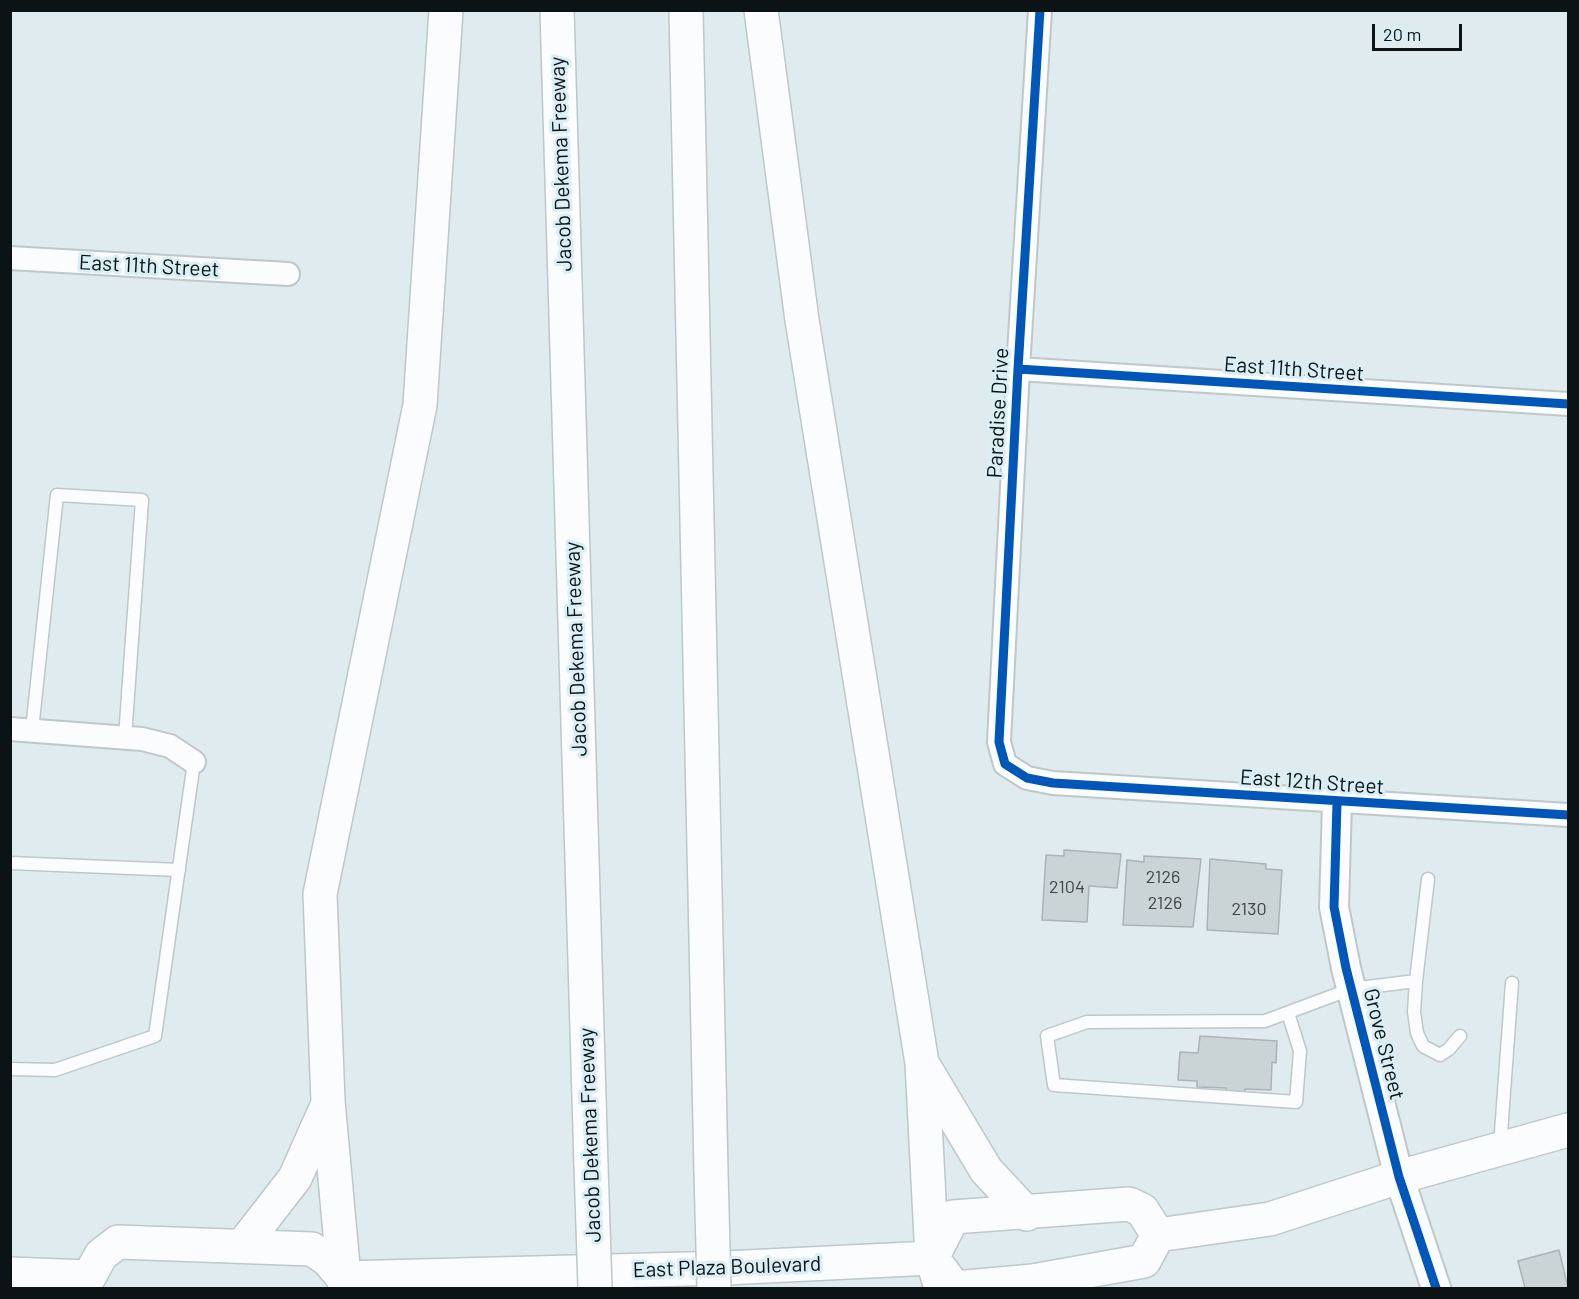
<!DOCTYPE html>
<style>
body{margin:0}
#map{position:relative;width:1579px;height:1299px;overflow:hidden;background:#e0ebef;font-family:Barlow,sans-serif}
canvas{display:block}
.frame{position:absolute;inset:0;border:12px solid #0c1315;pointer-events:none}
.scale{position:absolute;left:1372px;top:24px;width:90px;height:27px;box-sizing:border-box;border:3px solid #0c1315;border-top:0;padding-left:8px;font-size:18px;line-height:21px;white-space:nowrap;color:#0c1315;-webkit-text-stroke:4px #daeef5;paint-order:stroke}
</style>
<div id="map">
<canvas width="1579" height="1299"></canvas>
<div class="frame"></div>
<div class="scale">20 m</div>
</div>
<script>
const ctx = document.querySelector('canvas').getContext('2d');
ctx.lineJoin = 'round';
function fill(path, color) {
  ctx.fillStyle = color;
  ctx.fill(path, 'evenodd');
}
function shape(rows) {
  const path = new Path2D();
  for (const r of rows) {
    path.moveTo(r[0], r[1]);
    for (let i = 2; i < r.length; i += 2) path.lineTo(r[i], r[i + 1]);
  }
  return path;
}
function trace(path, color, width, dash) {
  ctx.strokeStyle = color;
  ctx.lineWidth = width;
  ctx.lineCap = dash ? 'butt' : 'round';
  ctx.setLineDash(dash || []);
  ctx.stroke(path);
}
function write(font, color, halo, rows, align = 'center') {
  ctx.font = font + ' Barlow,sans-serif';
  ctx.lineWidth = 6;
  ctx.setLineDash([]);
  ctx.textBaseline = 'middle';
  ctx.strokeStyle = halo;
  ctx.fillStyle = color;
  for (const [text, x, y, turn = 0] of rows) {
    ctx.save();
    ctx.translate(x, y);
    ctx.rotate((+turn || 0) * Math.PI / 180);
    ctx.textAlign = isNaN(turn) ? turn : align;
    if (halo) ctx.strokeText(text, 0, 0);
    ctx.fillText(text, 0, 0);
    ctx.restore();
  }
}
const building = shape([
 [1064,850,1121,854,1117,888,1089,886,1087,922,1042,920,1046,855,1064,856,1064,850],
 [1144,856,1201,859,1193,927,1123,925,1127,860,1144,862,1144,856],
 [1210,859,1266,864,1266,869,1282,870,1278,934,1207,930,1210,859],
 [1200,1036,1277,1041,1276,1063,1272,1062,1271,1090,1245,1089,1245,1094,1226,1092,1226,1088,1197,1087,1197,1081,1178,1080,1180,1052,1198,1053,1200,1036],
 [1559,1250,1568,1288,1525,1288,1518,1261,1559,1250]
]);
const service = shape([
 [32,730,57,495,142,500,125,737],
 [10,863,179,870],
 [1416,981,1414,1012,1417,1033,1423,1046,1440,1055,1449,1049,1460,1036],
 [1288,1013,1300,1051,1296,1102,1054,1085,1047,1036,1087,1022,1265,1021,1351,989,1416,981,1428,879],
 [10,1069,55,1070,155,1036,194,762],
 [1500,1146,1512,983]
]);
const minor = shape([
 [1040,10,1018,369,999,742,1005,764,1027,778,1053,783,1568,815],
 [10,258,288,274],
 [1018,369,1568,404],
 [10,729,142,739,170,746,194,762]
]);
const tertiary = shape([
 [1337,803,1334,907,1346,968,1399,1177,1436,1288]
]);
const primary = shape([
 [1158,1235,1270,1219,1399,1177,1568,1130],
 [932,1258,953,1217,1129,1204,1142,1210,1158,1235],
 [932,1258,955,1288,1033,1281,1144,1261,1158,1235],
 [10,1274,89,1277],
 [89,1277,101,1255,118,1242,312,1249,328,1260,343,1278],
 [343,1278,725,1268,932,1258]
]);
const motorway = shape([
 [557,10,591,1165],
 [686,10,711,1171],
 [761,10,802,320,922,1063,932,1258,941,1288],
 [925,1068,986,1170,1027,1214],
 [243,1245,295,1178,327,1106],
 [345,1288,328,1101,320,894,420,405,446,10],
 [1026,1288,1033,1281]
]);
const motorwayBridge = shape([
 [591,1165,595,1288],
 [711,1171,714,1288]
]);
const cycleway = shape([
 [1040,10,1018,369,999,742,1005,764,1027,778,1053,783,1568,815],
 [1018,369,1568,404],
 [1337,803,1334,907,1346,968,1399,1177,1436,1288]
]);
const numberNames = [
 ["2126",1163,877],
 ["2104",1067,887],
 ["2126",1165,903],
 ["2130",1249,909]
];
const streetNames = [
 ["Jacob Dekema Freeway",561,164,-92],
 ["East 11th Street",149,266,3],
 ["East 11th Street",1294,369,4],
 ["Paradise Drive",998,413,-87],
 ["Jacob Dekema Freeway",576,649,-92],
 ["East 12th Street",1312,782,4],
 ["Grove Street",1384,1044,76],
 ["Jacob Dekema Freeway",590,1135,-92],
 ["East Plaza Boulevard",727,1267,-2]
];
fill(building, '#cad3d6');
trace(building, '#abb3b6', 1.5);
trace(service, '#bec7ca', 15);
trace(minor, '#bec7ca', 26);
trace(tertiary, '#bec7ca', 32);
trace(primary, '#bec7ca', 36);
trace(motorway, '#bec7ca', 36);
trace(service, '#fafcfd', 12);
trace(minor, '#fafcfd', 22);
trace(tertiary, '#fafcfd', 28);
trace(primary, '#fafcfd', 33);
trace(motorway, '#fafcfd', 33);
trace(motorwayBridge, '#bec7ca', 36, []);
trace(motorwayBridge, '#fafcfd', 33);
trace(cycleway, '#0057b8', 9);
write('18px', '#3e4547', null, numberNames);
write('21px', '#0c1315', '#daeef5', streetNames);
</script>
